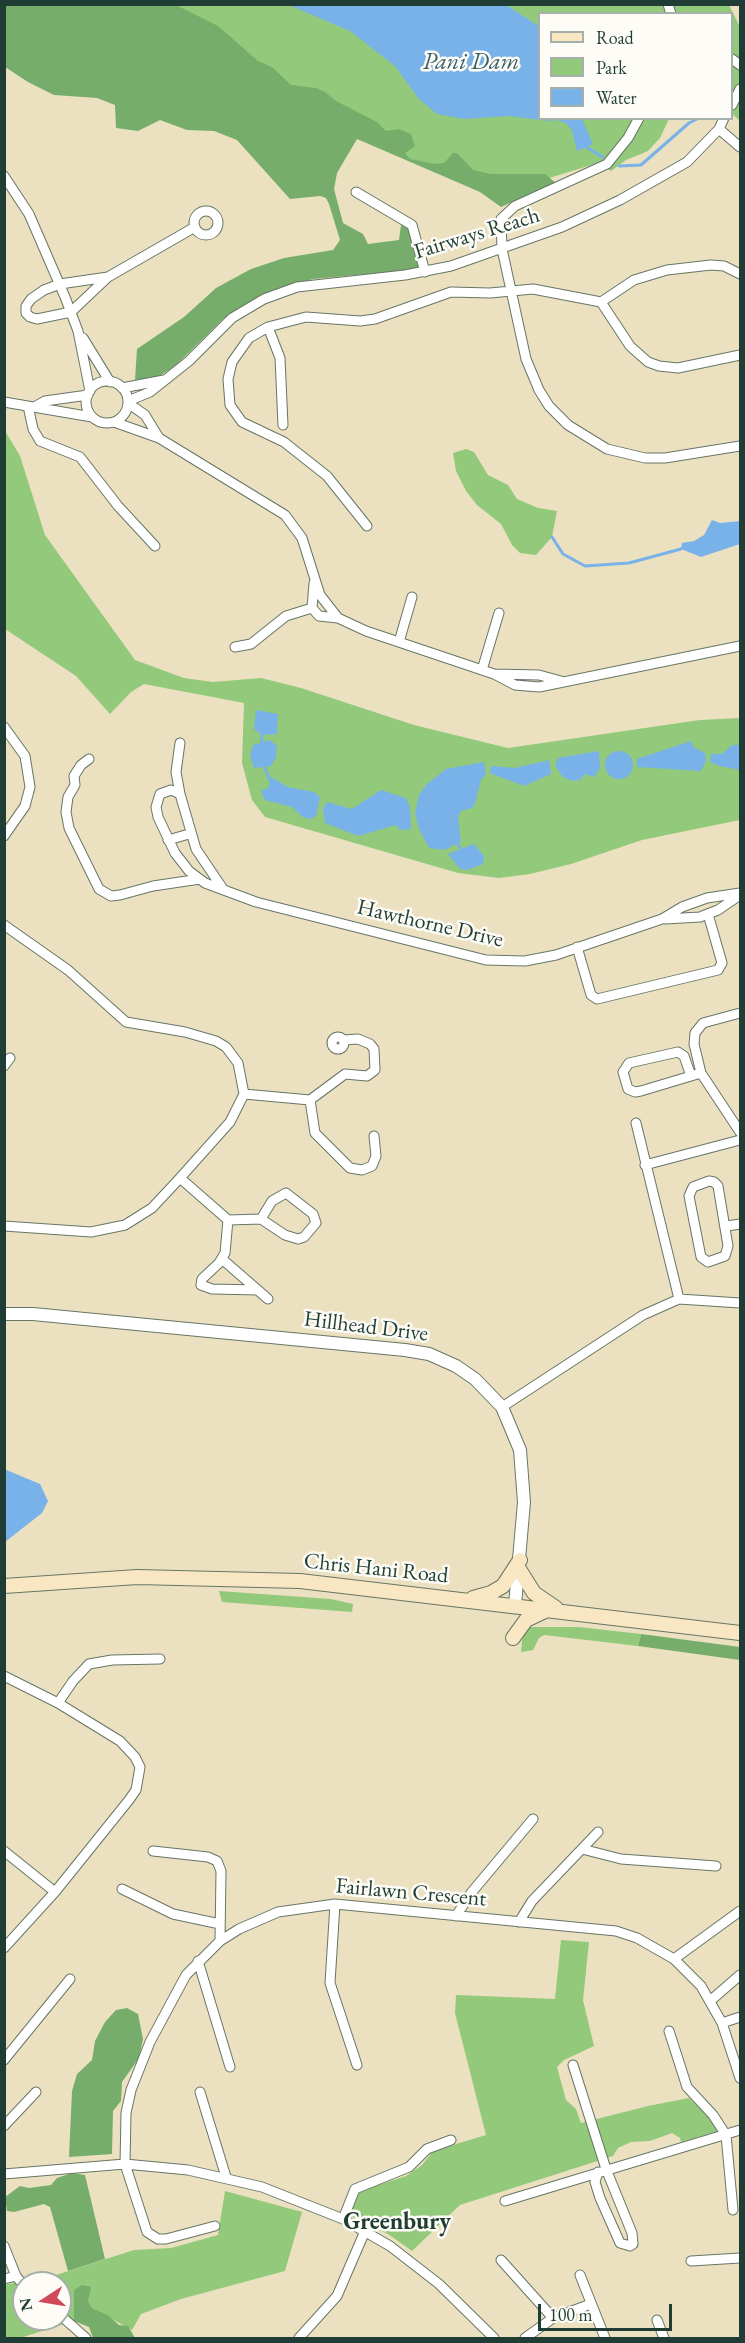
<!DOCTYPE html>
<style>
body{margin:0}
#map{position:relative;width:745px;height:2343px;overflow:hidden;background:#ebe1c0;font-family:"EB Garamond",serif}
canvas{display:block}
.frame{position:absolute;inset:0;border:6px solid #1f3d34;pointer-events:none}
.legend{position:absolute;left:538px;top:12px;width:195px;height:108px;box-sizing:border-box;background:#fdfcf7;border:2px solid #a4b0a9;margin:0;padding:8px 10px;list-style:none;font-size:18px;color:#1f3d34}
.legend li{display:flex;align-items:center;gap:12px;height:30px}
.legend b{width:30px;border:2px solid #a4b0a9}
.north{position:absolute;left:12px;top:2271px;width:60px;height:60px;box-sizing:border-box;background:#fdfcf7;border:2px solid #a4b0a9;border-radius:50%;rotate:258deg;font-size:16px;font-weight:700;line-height:24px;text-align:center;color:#1f3d34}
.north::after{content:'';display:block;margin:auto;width:21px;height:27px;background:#d1495b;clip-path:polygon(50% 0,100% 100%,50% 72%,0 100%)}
.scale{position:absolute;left:538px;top:2304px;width:134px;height:27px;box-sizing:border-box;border:3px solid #1f3d34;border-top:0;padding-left:8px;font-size:18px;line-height:21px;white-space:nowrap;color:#1f3d34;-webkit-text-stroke:4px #fdfcf7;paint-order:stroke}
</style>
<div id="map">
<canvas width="745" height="2343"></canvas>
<div class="frame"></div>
<ul class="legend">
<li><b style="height:8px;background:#f9e7c3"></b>Road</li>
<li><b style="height:16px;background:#93c97b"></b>Park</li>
<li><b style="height:16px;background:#78b2e8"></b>Water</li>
</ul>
<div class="north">N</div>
<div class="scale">100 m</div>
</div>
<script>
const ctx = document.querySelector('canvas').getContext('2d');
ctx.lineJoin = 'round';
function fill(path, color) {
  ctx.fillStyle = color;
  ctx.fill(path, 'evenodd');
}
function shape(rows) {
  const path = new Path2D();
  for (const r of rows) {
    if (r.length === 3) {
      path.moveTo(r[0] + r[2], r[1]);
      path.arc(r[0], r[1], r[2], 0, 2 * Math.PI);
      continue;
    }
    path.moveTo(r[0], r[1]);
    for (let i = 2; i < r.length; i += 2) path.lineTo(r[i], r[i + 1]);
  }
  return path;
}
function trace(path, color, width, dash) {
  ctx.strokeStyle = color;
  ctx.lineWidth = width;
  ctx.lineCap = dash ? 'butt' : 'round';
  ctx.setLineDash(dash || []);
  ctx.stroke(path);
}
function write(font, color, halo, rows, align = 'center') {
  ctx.font = font + ' "EB Garamond",serif';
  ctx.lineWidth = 5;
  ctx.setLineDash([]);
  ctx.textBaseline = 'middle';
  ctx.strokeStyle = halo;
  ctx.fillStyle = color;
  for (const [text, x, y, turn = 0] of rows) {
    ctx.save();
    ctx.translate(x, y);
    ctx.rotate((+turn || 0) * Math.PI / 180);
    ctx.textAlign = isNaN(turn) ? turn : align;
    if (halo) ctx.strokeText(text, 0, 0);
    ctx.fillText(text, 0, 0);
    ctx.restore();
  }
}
const green = shape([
 [120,5,729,5,740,27,740,121,732,114,732,14,540,14,540,118,669,119,660,138,648,151,626,160,611,171,598,163,533,183,420,165],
 [4,429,20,456,45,535,135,660,184,678,213,682,261,678,301,688,414,725,508,748,700,720,740,718,740,820,642,840,571,864,530,874,499,878,458,873,265,817,252,800,242,763,244,703,144,684,131,692,110,714,76,676,5,629],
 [466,449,474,452,488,475,508,485,517,499,538,508,557,511,552,537,536,555,520,553,512,545,501,524,477,505,466,491,456,471,453,453],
 [219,1591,331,1599,353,1604,352,1612,222,1602],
 [527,1627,579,1627,641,1634,638,1646,544,1635,539,1638,533,1650,521,1652,522,1640],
 [561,1940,589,1942,583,2000,594,2046,564,2060,557,2067,566,2100,576,2109,581,2123,648,2106,689,2098,708,2116,718,2131,681,2142,680,2138,672,2133,650,2141,631,2142,618,2148,613,2156,460,2205,412,2251,388,2234,354,2218,351,2214,356,2196,363,2190,406,2176,422,2165,433,2151,486,2135,455,2013,456,1995,555,1999],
 [225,2191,302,2212,285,2271,181,2299,141,2314,132,2330,92,2308,88,2301,74,2290,74,2321,20,2338,5,2338,4,2285,56,2275,134,2250,171,2248,218,2235],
 [24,2283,60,2283,60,2319,24,2319]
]);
const forest = shape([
 [4,5,176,5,218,26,258,61,272,67,291,85,316,88,325,92,336,101,377,122,386,131,399,129,411,134,415,146,405,153,410,159,435,164,444,163,453,153,457,153,473,170,491,174,545,174,556,183,501,207,480,192,357,139,337,173,334,189,343,223,363,234,368,244,399,240,401,225,413,231,421,269,313,279,272,291,224,318,175,366,158,377,135,380,137,349,184,317,216,288,251,269,284,258,333,250,340,240,329,204,326,198,320,196,290,199,237,140,214,131,187,130,160,120,138,131,116,128,115,105,97,98,54,95,28,82,5,67],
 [641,1634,740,1647,740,1660,638,1646],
 [127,2008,138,2014,143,2039,139,2058,122,2082,121,2101,113,2111,112,2154,69,2157,72,2091,77,2074,92,2060,95,2041,105,2022,116,2010],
 [72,2173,85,2175,105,2259,68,2271,50,2207,44,2204,14,2212,7,2211,5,2197,20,2186,29,2188,51,2185,57,2178],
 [82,2285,91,2287,88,2301,92,2308,109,2316,119,2325,128,2326,135,2338,93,2338,89,2327,74,2321,74,2290]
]);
const water = shape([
 [289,5,506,5,539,26,540,118,582,119,593,144,577,151,572,130,566,123,556,120,548,121,509,116,464,119,437,114,419,99,395,66,350,31],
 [712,520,720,523,740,521,740,544,701,557,681,549,682,543,694,541,704,535],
 [256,710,278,714,277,734,262,735,254,729],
 [270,740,277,746,276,757,271,766,254,768,250,755,253,745],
 [691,741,693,747,705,753,706,761,701,771,637,767,637,759],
 [732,745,740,745,740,770,719,766,710,762,711,754,722,754],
 [599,751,600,768,594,777,585,774,580,780,572,781,563,777,555,766,558,758],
 [619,765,14],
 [549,760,551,774,524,786,490,773,491,766,515,768],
 [484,762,486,774,481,780,475,803,472,808,461,811,458,816,461,842,444,850,429,848,419,829,415,813,419,795,427,784,446,769],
 [271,777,288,787,314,792,320,797,316,816,310,819,303,817,292,807,265,800,261,791,268,788],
 [381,790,406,798,410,807,411,829,400,830,396,825,358,836,325,823,323,809,327,802,352,809],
 [474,844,484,856,483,864,467,870,460,869,448,854],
 [4,1469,40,1484,48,1501,42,1513,5,1542]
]);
const stream = shape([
 [586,147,603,157],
 [619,166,641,165,689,123,699,118],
 [552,537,563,554,585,566,629,563,681,549],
 [261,746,262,735],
 [263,764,270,780],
 [458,844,460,848]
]);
const minor = shape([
 [668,4,671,14],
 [732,59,740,65],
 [732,105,740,89],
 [639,118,628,138,607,164,515,206,501,219,502,249,526,359,539,390,549,406,568,425,607,449,645,458,665,458,740,446],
 [719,129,740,147],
 [4,176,29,214,65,297,78,331,90,391],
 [356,192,412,225,425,272],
 [206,223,12],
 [108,277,60,284,44,290,31,299,26,306,26,313,30,317,37,319,71,312,108,277,195,227],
 [601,302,634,280,667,270,711,265,724,266,740,274],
 [268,327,280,358,283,425],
 [83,338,110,382],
 [107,402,21],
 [122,388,164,380],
 [128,401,150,392,189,361,232,318,264,299,297,287,405,275,451,266,562,227,620,200,687,162,719,129,724,118],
 [4,402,92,417],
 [128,403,145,415,159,438],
 [28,406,33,429,40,441,80,457,118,506,155,546],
 [36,406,45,401,88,395],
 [114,422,159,438,285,515,302,538,320,595,338,618,366,631,494,674,515,685,539,687,740,646],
 [367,526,327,476,284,442,242,422,230,405,228,379,232,362,249,338,268,327,306,317,360,321,375,319,451,292,490,293,533,289,601,302,630,346,648,362,659,366,678,368,740,355],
 [314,583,312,608,319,616,338,618],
 [399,642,412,597],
 [235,647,251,644,286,616,312,608],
 [482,670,499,613],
 [494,674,539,675,561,681],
 [4,727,25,756,30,787,25,806,4,836],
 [89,759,81,765,74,776,75,785,68,797,66,812,69,828,99,889,111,896,120,895,153,886,200,879],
 [180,794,176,772,180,743],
 [168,840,189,834],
 [223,889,196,849,180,794,171,790,160,794,156,807,158,817,175,853,189,871,205,883,256,902,486,960,525,961,556,955,662,919,682,907,707,898,740,893],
 [665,919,700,917,718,910,740,895],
 [4,925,68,970,126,1022,185,1032,216,1041,226,1047,238,1063,244,1094,230,1122,180,1178,152,1208,125,1225,91,1232,4,1226],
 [577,947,591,995,597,999,718,970,722,963,708,914],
 [740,1013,703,1023,695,1033,694,1044,701,1073,740,1132],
 [338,1043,6],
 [4,1066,10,1058],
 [691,1076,684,1056,678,1052,629,1063,623,1072,628,1089,635,1092,641,1091,701,1073],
 [244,1094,310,1100],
 [310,1100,315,1133,350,1168,362,1170,372,1166,376,1156,374,1136],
 [310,1100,345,1074,367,1076,375,1070,374,1049,370,1044,358,1039,344,1040],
 [636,1123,679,1299,740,1303],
 [645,1165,740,1140],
 [180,1178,228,1220],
 [709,1181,714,1182,718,1186,728,1246,725,1256,708,1262,701,1257,689,1196,693,1187,709,1181],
 [228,1220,261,1219,285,1235,298,1239,304,1237,316,1223,313,1214,286,1193,272,1201,261,1219],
 [228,1220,225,1253,219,1263,202,1279,201,1285,212,1289,258,1290],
 [727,1226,740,1224],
 [222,1259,268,1299],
 [502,1407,643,1315,679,1299],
 [4,1676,58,1703,120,1741,135,1757,140,1767,136,1790,129,1800,55,1892,4,1948],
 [58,1703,73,1681,89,1664,112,1660,160,1659],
 [582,1849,621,1859,716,1866],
 [4,1851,55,1892],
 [153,1851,208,1857,217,1861,221,1871,220,1941],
 [122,1889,173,1914,220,1924],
 [335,1904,330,1983,357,2065],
 [456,1916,471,1893,533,1819],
 [519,1922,532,1901,598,1832],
 [674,1959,740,1911],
 [198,1961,230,2067],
 [710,2001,740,1975],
 [722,2023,740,2017],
 [669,2031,687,2087,713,2115,726,2135,733,2210],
 [4,2060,70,1979],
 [573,2065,606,2169,632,2233,633,2244,630,2246,620,2243,600,2198,595,2182,598,2172],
 [200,2092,226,2177],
 [4,2126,36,2092],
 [4,2174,125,2164,188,2170,262,2187,343,2219,390,2246,439,2284,494,2338],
 [505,2201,740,2130],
 [343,2219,355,2189,409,2167,427,2149,451,2140],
 [215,2226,166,2239,158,2239,147,2232,125,2164,126,2113,131,2090,150,2042,186,1975,220,1941,239,1929,278,1912,335,1904,616,1931,637,1938,674,1959,701,1986,722,2023,740,2078],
 [4,2246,16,2276,24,2286],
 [501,2260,553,2318],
 [691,2261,740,2258],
 [580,2275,605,2338],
 [4,2279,16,2276],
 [60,2315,86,2338],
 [657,2320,664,2338],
 [299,2338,337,2296,365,2231],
 [525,2338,553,2318,591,2304]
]);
const tertiary = shape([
 [4,1314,33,1314,405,1350,429,1354,456,1366,475,1379,502,1407,520,1450,524,1502,515,1605]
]);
const secondary = shape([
 [519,1569,534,1593,556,1608],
 [4,1586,137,1577,300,1581,740,1633],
 [473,1598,491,1593,503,1586,520,1560],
 [513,1638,526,1620,545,1611]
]);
const streetNames = [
 ["Fairways Reach",477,234,-17],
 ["Hawthorne Drive",430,924,13],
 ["Hillhead Drive",366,1327,7],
 ["Chris Hani Road",376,1569,6],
 ["Fairlawn Crescent",411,1893,5]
];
const waterNames = [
 ["Pani Dam",471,62]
];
const neighbourhoodNames = [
 ["Greenbury",397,2222]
];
fill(green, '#93c97b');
fill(forest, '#76ad6b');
fill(water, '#78b2e8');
trace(stream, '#78b2e8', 3);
trace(minor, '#667665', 11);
trace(tertiary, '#667665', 14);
trace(secondary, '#667665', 16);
trace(minor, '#fff', 9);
trace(tertiary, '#fff', 12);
trace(secondary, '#f9e7c3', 14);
write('22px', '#1f3d34', '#fdfcf7', streetNames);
write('italic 24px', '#3a606a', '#fdfcf7', waterNames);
write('bold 24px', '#1f3d34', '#fdfcf7', neighbourhoodNames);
</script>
